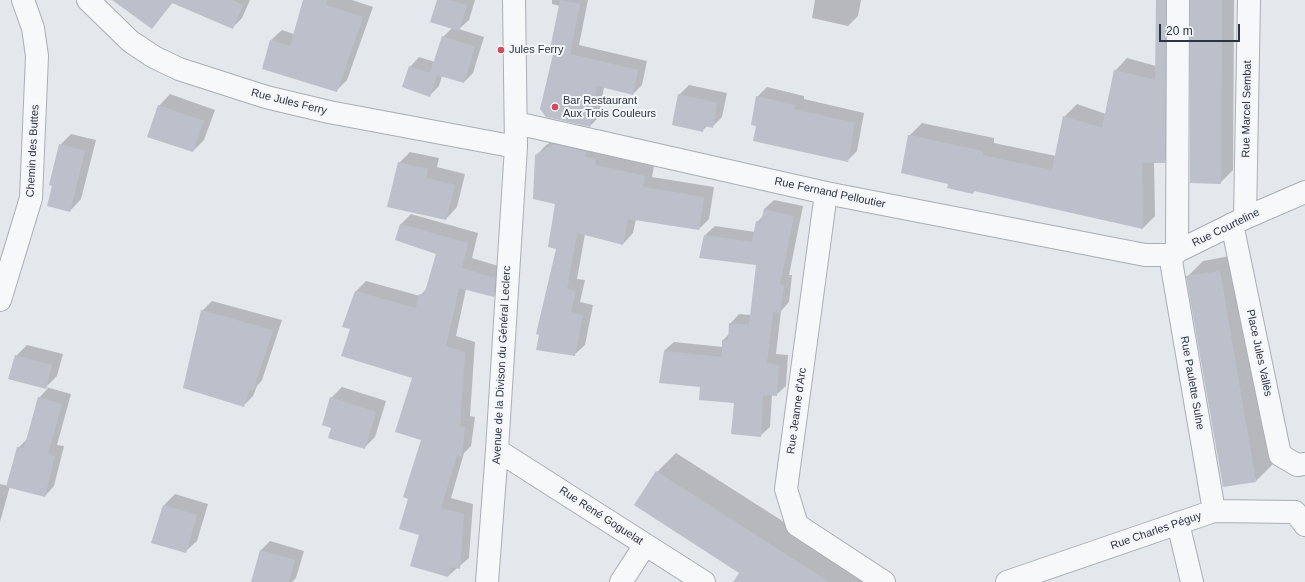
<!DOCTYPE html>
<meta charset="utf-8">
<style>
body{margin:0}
#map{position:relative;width:1305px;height:582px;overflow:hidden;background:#e4e7ec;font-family:Helvetica,sans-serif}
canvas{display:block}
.scale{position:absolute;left:1159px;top:24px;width:81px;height:18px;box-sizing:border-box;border:2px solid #2b3445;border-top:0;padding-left:5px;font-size:12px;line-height:14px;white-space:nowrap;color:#2b3445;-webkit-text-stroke:3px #f4f6f9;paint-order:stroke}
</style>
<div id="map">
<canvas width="1305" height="582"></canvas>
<div class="scale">20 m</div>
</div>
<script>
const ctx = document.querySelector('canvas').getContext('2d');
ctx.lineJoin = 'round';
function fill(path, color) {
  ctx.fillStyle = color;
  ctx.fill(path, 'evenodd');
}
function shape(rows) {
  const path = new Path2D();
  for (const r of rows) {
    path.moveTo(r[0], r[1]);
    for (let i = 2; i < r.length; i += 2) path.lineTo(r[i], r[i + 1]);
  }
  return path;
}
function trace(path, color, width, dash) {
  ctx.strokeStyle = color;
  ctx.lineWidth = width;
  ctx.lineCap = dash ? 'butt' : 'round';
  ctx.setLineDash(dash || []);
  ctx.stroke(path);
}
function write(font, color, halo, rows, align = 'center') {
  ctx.font = font + ' Helvetica,sans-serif';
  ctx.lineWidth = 4;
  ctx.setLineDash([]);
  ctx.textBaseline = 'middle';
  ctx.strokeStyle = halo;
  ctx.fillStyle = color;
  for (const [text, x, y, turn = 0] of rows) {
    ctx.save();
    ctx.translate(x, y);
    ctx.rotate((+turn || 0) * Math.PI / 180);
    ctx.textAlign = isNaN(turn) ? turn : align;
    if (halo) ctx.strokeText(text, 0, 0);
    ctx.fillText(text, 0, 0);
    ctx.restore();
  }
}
const shadow = shape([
 [134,0,250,0,242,18,233,27,173,2,152,28],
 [304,0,352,0,373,7,347,80,336,91,271,40,282,30,294,34],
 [438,0,475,0,469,20,459,29,484,37,473,73,464,82,442,76,439,86,430,95,410,67,419,57,435,62,443,37,452,28],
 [552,0,588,0,579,45,647,61,642,85,633,94,604,87,599,117,590,126,555,51,560,6,552,4],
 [815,0,861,0,858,16,848,26,812,18],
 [1157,0,1177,0,1177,150,1164,162,1154,162,1155,216,1143,228,975,190,973,193,949,183,909,136,922,123,994,138,994,143,1056,156,1064,117,1077,104,1106,114,1115,71,1127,58,1156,66],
 [1191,0,1234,0,1233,170,1220,183],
 [689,85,727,93,722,117,712,127,707,126,703,130,679,95],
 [767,87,804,96,804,99,864,113,857,151,847,161,757,125,757,97],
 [170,94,215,110,204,140,193,151,159,106],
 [71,134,96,140,81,199,70,211,54,185,60,145],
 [565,134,606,149,605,155,654,166,652,177,714,187,709,219,699,229,636,219,633,233,623,244,585,234,577,279,585,280,580,302,593,305,585,345,574,355,558,248,556,204,536,156,546,145],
 [410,152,439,158,437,167,465,174,457,207,446,219,399,163],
 [774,200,803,206,789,275,792,275,789,302,781,311,776,354,788,355,786,386,776,395,772,395,770,427,760,436,735,402,701,386,664,351,674,342,723,347,723,340,729,334,730,324,739,314,751,315,757,264,705,235,715,226,755,232,757,222,763,216,764,209],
 [411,214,478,233,472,258,505,268,504,286,494,296,466,289,456,336,475,342,470,416,475,417,471,446,464,453,451,498,473,504,469,558,448,576,421,534,410,498,422,439,414,377,351,328,344,327,356,291,366,281,420,296,427,288,437,254,400,225],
 [1235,255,1272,465,1256,481,1187,277,1203,261],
 [212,301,282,320,262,380,257,386,253,396,243,406,202,311],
 [27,345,63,354,57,376,46,387,71,394,57,445,64,446,54,486,45,496,10,486,0,522,0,484,8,486,18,448,28,438,39,398,48,388,10,378,16,356],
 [342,387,386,401,375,437,364,448,332,427,331,398],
 [676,453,878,582,755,582,657,472],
 [175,494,208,504,197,541,185,552,164,505],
 [270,541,304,551,296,578,292,582,252,582,261,550]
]);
const building = shape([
 [112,0,232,0,243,5,233,29,172,3,152,29],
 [303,0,327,0,326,5,363,17,337,92,262,69,270,40,290,46],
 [437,0,449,0,467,5,459,31,430,22],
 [560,0,580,4,570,54,638,70,633,95,597,86,590,127,546,117,540,109,554,50,558,51,550,49],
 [1156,0,1166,0,1165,163,1142,163,1143,229,974,191,973,194,947,188,948,184,901,173,908,135,983,151,982,155,1052,170,1063,116,1102,128,1114,70,1155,80],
 [1190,0,1222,0,1221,184,1190,183],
 [442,36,475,47,464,83,437,75,430,97,402,87,409,66,430,73],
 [678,94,717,103,713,128,704,126,703,132,672,125],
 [756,96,795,105,794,109,855,123,848,162,753,141,756,126,751,125],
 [158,105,204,121,193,152,147,137],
 [59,144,85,151,70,212,47,206,52,186,49,185],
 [554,144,586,152,585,157,596,159,595,165,645,176,643,187,704,197,699,230,628,219,623,245,577,233,567,289,576,291,571,312,583,315,575,356,536,350,539,335,536,334,556,249,548,247,555,204,533,199,535,155],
 [398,162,428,169,426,178,455,185,446,220,387,207],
 [764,209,794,216,780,284,784,285,780,313,773,312,767,363,779,365,777,396,763,395,761,437,731,434,734,403,699,400,700,387,659,383,664,351,722,357,722,340,728,340,729,323,749,325,756,265,699,258,704,235,752,242,756,221,761,222],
 [400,224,468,243,462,268,495,278,494,297,459,288,446,346,465,352,460,426,465,427,462,457,457,455,441,508,464,514,460,569,452,567,448,577,410,566,419,535,399,529,408,499,403,497,421,440,395,432,412,378,341,356,350,329,342,327,355,291,416,308,419,294,424,295,436,254,395,240],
 [1220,271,1256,482,1223,487,1186,276],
 [201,310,273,330,253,391,250,388,244,407,183,388],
 [15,355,52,365,46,389,8,379],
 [38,397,62,404,48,454,55,456,45,497,6,487,17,447,24,448],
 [330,397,376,412,365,449,328,438,331,428,322,425],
 [656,471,829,582,733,582,739,573,634,505],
 [163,505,197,515,186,553,151,543],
 [260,550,295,560,289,582,251,582]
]);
const minor = shape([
 [88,0,130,41,154,57,179,69,266,97,329,112,516,147],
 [516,123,826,193,1145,255,1170,255,1245,218,1305,192],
 [826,193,786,489,797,525,884,582],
 [1245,218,1249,0],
 [1232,224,1280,455,1297,465,1305,464],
 [1177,252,1178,0],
 [1170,255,1214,511],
 [0,300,31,198,37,56,33,28,23,0],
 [497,450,704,582],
 [1178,523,1192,582],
 [487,582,497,450,516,147,514,0],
 [621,582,645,545],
 [1007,582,1214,511,1295,512,1305,525]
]);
const markers = [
 [501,50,4,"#d1495b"],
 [555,107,4,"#d1495b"]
];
const poiNames = [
 ["Jules Ferry",509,50],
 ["Bar Restaurant",563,101],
 ["Aux Trois Couleurs",563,114]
];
const streetNames = [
 ["Rue Jules Ferry",289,102,14],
 ["Rue Marcel Sembat",1247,109,-89],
 ["Chemin des Buttes",33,151,-87],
 ["Rue Fernand Pelloutier",830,193,12],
 ["Rue Courteline",1226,228,-26],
 ["Place Jules Vallès",1259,353,78],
 ["Avenue de la Divison du Général Leclerc",502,365,-87],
 ["Rue Paulette Sulne",1192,383,80],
 ["Rue Jeanne d'Arc",797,411,-82],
 ["Rue René Goguelat",601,516,33],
 ["Rue Charles Péguy",1156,531,-19]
];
fill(shadow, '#0003');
fill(building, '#bbc0ca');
trace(minor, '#a9aeb7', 24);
trace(minor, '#f7f8fa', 22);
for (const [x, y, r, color] of markers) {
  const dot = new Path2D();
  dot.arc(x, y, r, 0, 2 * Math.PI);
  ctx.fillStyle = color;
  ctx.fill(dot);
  trace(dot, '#f4f6f9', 1.5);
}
write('11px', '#2b3445', '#f4f6f9', poiNames, 'left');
write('11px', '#2b3445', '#f4f6f9', streetNames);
</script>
